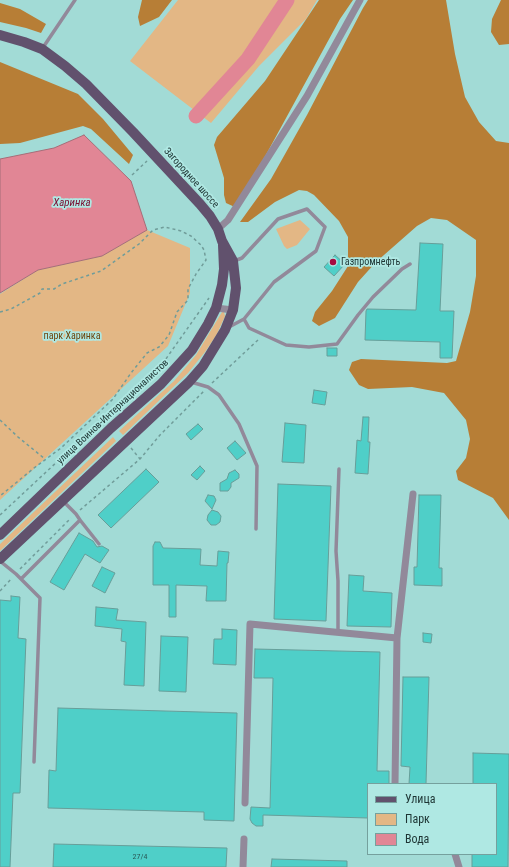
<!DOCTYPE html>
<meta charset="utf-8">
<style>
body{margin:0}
#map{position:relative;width:509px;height:867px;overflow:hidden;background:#a2dbd6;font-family:"Roboto Condensed",sans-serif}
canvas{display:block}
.legend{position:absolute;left:367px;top:783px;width:130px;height:72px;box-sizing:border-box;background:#afe8e3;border:1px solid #75a09d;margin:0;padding:5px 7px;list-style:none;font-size:12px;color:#1d3433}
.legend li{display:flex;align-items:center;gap:8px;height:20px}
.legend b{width:20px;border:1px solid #75a09d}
</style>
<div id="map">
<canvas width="509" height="867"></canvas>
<ul class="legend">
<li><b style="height:5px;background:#61516d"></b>Улица</li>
<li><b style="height:11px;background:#e3b785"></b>Парк</li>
<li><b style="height:11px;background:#e18695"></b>Вода</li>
</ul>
</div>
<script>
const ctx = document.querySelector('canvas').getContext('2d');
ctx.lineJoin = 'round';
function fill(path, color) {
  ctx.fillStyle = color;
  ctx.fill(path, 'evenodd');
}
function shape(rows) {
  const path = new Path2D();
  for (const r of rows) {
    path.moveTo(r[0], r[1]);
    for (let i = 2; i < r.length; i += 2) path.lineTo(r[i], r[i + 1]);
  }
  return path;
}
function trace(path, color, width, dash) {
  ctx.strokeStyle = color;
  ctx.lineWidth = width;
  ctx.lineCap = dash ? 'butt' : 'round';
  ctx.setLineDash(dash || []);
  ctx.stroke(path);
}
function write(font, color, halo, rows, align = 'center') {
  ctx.font = font + ' "Roboto Condensed",sans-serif';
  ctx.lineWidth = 3.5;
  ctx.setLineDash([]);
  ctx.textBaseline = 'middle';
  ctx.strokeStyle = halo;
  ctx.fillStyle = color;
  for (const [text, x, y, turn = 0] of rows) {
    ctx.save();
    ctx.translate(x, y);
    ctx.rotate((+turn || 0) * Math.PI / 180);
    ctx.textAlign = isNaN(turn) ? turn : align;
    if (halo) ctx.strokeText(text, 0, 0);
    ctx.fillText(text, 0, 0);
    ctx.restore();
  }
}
const green = shape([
 [178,0,317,0,306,19,259,66,211,123,130,61],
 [300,220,310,229,297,245,287,249,284,246,276,229],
 [147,230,190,248,190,293,168,346,0,500,0,294,38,270,102,256],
 [222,312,224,312,225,316,217,334,205,352,188,373,123,435,119,431,174,381,196,355],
 [113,437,116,441,0,551,0,544]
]);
const forest = shape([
 [142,0,172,0,159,17,140,26,138,17],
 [319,0,353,0,340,19,237,208,226,203,224,195,224,178,214,145,217,137,265,81],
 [368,0,446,0,455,54,465,97,479,122,496,141,509,143,509,520,493,498,458,480,456,471,466,458,470,439,466,420,444,393,412,387,368,389,359,385,349,370,352,362,361,359,447,363,456,361,470,312,476,276,476,240,447,220,431,218,417,226,376,262,358,282,335,318,319,326,312,321,315,312,332,291,348,266,348,237,339,221,314,195,307,191,299,190,275,202,248,222,240,222,271,179,307,115,363,8],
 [501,0,509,0,509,44,499,45,491,32,492,19],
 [0,3,20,9,46,24,41,33,26,28,0,22],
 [0,62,78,94,103,119,133,155,129,164,91,129,83,126,20,143,0,144]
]);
const water = shape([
 [84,135,131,181,147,230,102,256,38,270,0,293,0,159,54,148,84,135]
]);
const river = shape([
 [196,116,248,59,287,0]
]);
const building = shape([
 [420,243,443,244,440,311,454,311,452,358,440,358,440,342,365,340,366,311,367,309,416,310,420,243],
 [335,255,345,264,334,276,324,267,335,255],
 [327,348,337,348,337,356,327,356,327,348],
 [314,390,327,392,325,405,312,403,314,390],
 [363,417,369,417,368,442,370,442,368,474,355,473,357,440,361,441,363,417],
 [285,423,306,425,304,463,282,462,285,423],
 [198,424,203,429,191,440,186,434,198,424],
 [235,441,246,453,237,460,227,448,235,441],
 [200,466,205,471,197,480,191,475,200,466],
 [146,469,159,482,111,528,98,515,146,469],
 [235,470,239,474,239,478,231,483,231,487,228,491,220,491,220,483,227,479,229,473,235,470],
 [278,484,331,486,326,621,274,619,278,484],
 [208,495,214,496,216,500,212,509,205,501,208,495],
 [419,495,441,495,439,568,442,568,442,586,414,585,414,567,417,567,419,495],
 [212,510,218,512,221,516,220,522,216,525,211,525,207,520,208,515,212,510],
 [79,533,93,541,97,547,102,546,109,550,100,563,85,554,64,590,50,582,79,533],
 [155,542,160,542,163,548,201,549,200,565,217,566,218,551,229,552,228,563,227,563,226,601,206,601,207,586,176,585,176,617,169,617,169,585,153,585,153,546,155,542],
 [102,567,115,573,105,593,92,586,102,567],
 [349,575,364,576,363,591,392,593,391,627,347,626,349,575],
 [11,596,20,597,18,638,26,639,20,793,13,793,10,867,0,867,0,600,11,601,11,596],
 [96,607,118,609,116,620,146,622,144,686,124,685,126,642,121,641,122,629,95,626,96,607],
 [222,629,237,630,236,665,213,664,214,639,222,639,222,629],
 [423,633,432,634,431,643,423,642,423,633],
 [161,636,188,637,186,692,159,691,161,636],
 [255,649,380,652,377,771,389,771,389,784,368,784,368,818,263,815,263,826,256,826,252,823,250,819,251,807,270,808,273,678,254,678,255,649],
 [403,677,429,677,426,784,409,784,410,767,401,766,403,677],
 [58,708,237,713,234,821,204,820,204,812,48,808,49,770,56,771,58,708],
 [473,753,509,754,508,867,472,867,472,854,496,854,496,784,473,784,473,753],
 [54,844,227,848,226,867,53,867,54,844],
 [272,859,347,861,347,867,271,867,272,859]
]);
const path = shape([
 [132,175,147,161],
 [0,312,11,309,40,293,42,289,54,289,62,284,101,271,139,244,153,230,165,227,181,231,191,236,201,245,204,250,206,260,196,274,188,289,188,300,177,312,169,335,159,347,147,353,131,373,113,399,61,448,34,468,0,496],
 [212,383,259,339],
 [0,420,18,437,45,459],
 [131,448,140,459],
 [80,510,140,459,160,435,204,391],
 [0,515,163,363,209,298],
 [20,569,71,518],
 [0,591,12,578]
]);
const lane = shape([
 [42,49,75,0],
 [244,319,249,328,286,345,309,347,337,344,358,315,373,297,402,269,410,264],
 [229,327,244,319,274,282,316,251,325,227,307,209,278,219,242,258,234,261],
 [191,382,208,387,219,395,239,424,257,466,256,529],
 [80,520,99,544],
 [0,561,16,574,40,598,34,762],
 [21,579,80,520,76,514,63,501],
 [338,633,338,581,336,551,339,469]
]);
const street = shape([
 [218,229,228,220,307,96,360,0],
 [216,308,233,310],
 [395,784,397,638,413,494],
 [245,803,250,624,397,638],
 [455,854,459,867],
 [243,867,244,839]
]);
const primary = shape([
 [0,35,24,42,42,49,65,66,86,84,133,132,200,204,210,216,218,229,222,241,233,261,236,288,233,310,225,330,203,366,189,382,0,559],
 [0,535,111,428,161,384,192,350,208,324,216,308,222,285,224,269,223,245]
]);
const markers = [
 [333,262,4,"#a50c42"]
];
const numberNames = [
 ["27/4",140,857]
];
const streetNames = [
 ["Загородное шоссе",191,178,48],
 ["улица Воинов-Интернационалистов",113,412,-43]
];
const poiNames = [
 ["Газпромнефть",341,262]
];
const parkNames = [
 ["парк Харинка",72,336]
];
const waterNames = [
 ["Харинка",72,203]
];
fill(green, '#e3b785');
fill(forest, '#b77e36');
fill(water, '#e18695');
trace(water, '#a66d78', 1);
trace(river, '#e18695', 15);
fill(building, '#4fcfc8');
trace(building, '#679e99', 1);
trace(path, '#709c99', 1.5, [3, 3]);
trace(lane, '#92899a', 3.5);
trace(street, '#92899a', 7);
trace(primary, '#61516d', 10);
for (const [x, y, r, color] of markers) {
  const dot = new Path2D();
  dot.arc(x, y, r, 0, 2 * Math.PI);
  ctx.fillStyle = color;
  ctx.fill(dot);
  trace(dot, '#afe8e3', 1.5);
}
write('8px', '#2a5b58', null, numberNames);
write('10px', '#1d3433', '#afe8e3', streetNames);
write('10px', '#1d3433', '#afe8e3', poiNames, 'left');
write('10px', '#6d460f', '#afe8e3', parkNames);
write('italic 11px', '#7b0d31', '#afe8e3', waterNames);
</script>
